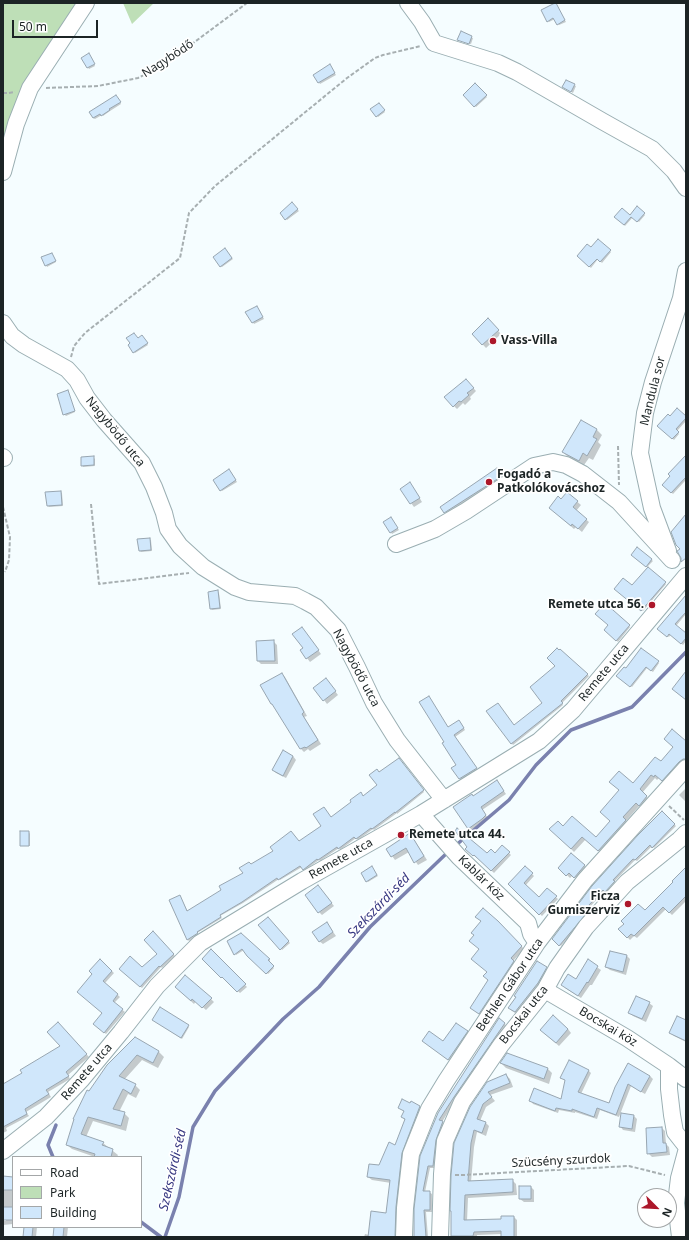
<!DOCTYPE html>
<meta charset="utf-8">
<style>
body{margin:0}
#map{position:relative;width:689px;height:1240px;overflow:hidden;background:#f5fdff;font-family:"Noto Sans",sans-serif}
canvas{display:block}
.frame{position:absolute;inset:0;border:4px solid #1c2425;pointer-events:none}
.legend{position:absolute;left:12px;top:1156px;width:130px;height:72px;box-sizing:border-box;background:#fff;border:1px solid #a4a7a8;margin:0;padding:5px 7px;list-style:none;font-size:12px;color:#1c2425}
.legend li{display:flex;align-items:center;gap:8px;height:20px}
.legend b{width:20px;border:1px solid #a4a7a8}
.north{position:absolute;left:637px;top:1188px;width:40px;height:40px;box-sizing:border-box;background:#fff;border:1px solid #a4a7a8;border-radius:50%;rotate:114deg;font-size:11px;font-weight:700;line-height:16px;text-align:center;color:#1c2425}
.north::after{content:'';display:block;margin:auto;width:14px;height:18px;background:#ac172a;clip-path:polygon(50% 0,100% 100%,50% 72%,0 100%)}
.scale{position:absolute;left:12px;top:20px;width:86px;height:18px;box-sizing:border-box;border:2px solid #1c2425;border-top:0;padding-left:5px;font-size:12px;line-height:14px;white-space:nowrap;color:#1c2425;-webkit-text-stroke:3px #fff;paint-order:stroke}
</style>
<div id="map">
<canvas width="689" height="1240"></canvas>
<div class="frame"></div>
<ul class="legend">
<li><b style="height:5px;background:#fff"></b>Road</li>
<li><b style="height:11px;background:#bedfb7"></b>Park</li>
<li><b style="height:11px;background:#d0e7fb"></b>Building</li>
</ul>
<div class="north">N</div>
<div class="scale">50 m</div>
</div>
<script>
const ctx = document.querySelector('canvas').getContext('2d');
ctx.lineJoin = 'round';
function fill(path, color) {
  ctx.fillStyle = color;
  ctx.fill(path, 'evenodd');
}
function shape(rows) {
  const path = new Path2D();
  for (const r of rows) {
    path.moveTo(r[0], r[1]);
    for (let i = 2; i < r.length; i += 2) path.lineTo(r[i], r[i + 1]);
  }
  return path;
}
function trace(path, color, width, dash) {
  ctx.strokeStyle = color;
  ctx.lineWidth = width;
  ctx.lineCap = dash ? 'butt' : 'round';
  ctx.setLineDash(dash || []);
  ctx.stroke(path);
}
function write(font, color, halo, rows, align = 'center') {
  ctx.font = font + ' "Noto Sans",sans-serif';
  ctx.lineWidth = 3.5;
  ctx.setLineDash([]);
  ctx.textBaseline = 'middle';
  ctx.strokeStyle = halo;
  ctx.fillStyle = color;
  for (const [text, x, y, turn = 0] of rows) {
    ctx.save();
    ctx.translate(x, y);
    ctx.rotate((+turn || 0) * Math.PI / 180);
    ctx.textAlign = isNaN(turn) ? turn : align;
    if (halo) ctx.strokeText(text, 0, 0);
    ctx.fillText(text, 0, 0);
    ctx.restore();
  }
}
const green = shape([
 [3,3,95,3,55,64,22,96,3,152],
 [123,3,154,3,132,24]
]);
const shadow = shape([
 [556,4,566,22,559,25,555,19,549,22,548,21],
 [461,33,473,38,471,44,459,40],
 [90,56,95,66,89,69,82,58],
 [331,67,336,75,320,84,314,75],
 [475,84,487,97,476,107,464,95],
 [574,85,576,86,573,93,565,88],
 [118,98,121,104,110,111,103,116,102,115,95,119,93,118,90,113],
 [379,104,385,112,378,117,372,110],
 [292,204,299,211,287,220,281,213],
 [638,208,645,215,639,222,633,217,625,226,616,217,630,216],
 [598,241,611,252,602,263,598,259,591,268,578,256,591,249],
 [226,251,233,259,222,267,220,266],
 [52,254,56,262,47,267,46,265],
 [258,308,264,319,254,324,247,312],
 [488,320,501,334,486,348,473,334],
 [143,338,148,345,135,353,134,352,138,339],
 [466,380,476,391,470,397,471,399,465,405,463,403,457,409,446,398],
 [68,392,75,412,66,416,64,414],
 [670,417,686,417,686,421,677,431,679,434,674,440,659,426],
 [581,421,597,430,602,435,598,442,601,445,593,460,589,458,584,465,568,457,563,452],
 [686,456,686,483,685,481,673,494,664,485],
 [93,457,95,459,95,466,83,467,82,465],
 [499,471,503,478,447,514,445,512],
 [231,472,237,482,222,491,221,490],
 [413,487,422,502,414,507,411,503],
 [61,492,62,493,63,506,49,507,48,506],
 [567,493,581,505,576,511,589,522,582,532,576,527,574,529,550,508,561,500],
 [392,520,399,530,392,534,385,523],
 [149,539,151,540,152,551,141,552,140,551],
 [637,548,653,561,647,567,632,555],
 [648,568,666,584,643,611,616,589,632,587],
 [218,592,219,593,221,609,212,610,211,609],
 [686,596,686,614,676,626,686,634,686,641,683,645,671,634,669,637,659,629],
 [605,605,630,627,618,642,605,630,610,626],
 [305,632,321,654,310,662,301,650,304,648],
 [274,642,277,645,278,664,261,664,258,661],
 [560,650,589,676,562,703,563,705,513,745,488,711,514,726,544,703,557,667,559,651],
 [658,662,659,663,653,672,647,668,632,687,618,676,626,670],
 [282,674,285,677,307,716,304,717,321,744,310,751,308,749,304,752,301,749,276,707],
 [329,683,338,695,327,704,324,700],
 [461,723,465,730,455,737,478,771,462,781,453,768,458,765,445,742,448,728],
 [686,743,686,762,665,783,659,778,657,780,655,778,642,793,650,800,643,808,640,805,626,821,629,824,602,853,586,839,574,852,551,829,563,827,596,839,612,822,633,785],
 [293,756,296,760,286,778,276,773,273,770],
 [400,760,424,792,397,814,397,813,374,830,373,829,358,840,356,838,340,850,339,848,320,861,319,860,305,870,302,867,280,880,279,879,243,903,220,916,222,918,197,933,198,935,189,941,188,940,180,896,188,912,223,890,244,874,251,866,299,842,322,826,331,818,364,797,379,785,379,773],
 [499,784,506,794,482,810,488,818,485,821,471,830,469,828,474,797],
 [686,788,686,802,679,795],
 [662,812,676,826,654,848,652,846,637,861,635,860,614,882,616,883,607,892,605,890,590,907,592,909,561,946,553,939],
 [29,832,30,834,30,846,22,846,21,845],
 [410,834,413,838,427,860,418,865,409,852,395,860,387,849],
 [502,846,511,855,494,873,477,857,477,858,469,852,468,847,487,854,495,854],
 [572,854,588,869,578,880,573,875,570,878,560,868],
 [525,867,534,876,525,886,539,898,547,889,558,899,542,916,509,884],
 [373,869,378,876,368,882,367,881],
 [686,869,686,901,672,915,666,909,637,938,634,936,630,940,620,929,645,912],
 [318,886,334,906,322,915,319,912],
 [267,918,290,943,282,950,260,925],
 [498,921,524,949,513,961,516,964,482,1016,474,1010,489,981,488,972],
 [327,923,336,936,323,944,319,941],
 [153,933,175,956,162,968,161,967,142,988,121,969,142,968,158,954],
 [228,942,269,959,270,961,269,962,274,968,268,974,248,955,244,950,236,955],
 [211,951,247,987,240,993,225,978,224,979,203,959],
 [627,956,630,959,626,975,610,970,606,967],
 [100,960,114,973,105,983,120,997,114,1003,125,1012,106,1034,96,1026,103,1013],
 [588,961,601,970,592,985,590,985,581,998,565,988,576,981],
 [546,968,549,971,519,1015,512,1011,509,1008,517,997],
 [179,990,211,999,214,1002,206,1010,196,1001,194,1004],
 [649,1003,653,1006,646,1022,633,1016,630,1013],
 [499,1019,507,1026,456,1099,442,1122,445,1124,435,1168,430,1168,425,1192,429,1192,432,1194,432,1212,426,1212,428,1237,415,1237,415,1209,438,1114],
 [155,1021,188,1026,189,1027,182,1039],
 [686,1021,686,1042,674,1036,670,1033],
 [58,1023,89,1057,68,1075,70,1079,48,1092,51,1097,26,1112,29,1116,6,1128,7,1131,3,1133,3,1085,24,1074,62,1047],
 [568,1029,571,1033,559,1046,544,1033],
 [467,1032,470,1035,452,1063,423,1041,444,1042],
 [135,1039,159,1052,164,1057,158,1068,142,1060,124,1080,135,1085,140,1090,136,1098,128,1094,119,1112,124,1113,129,1118,126,1131,93,1121,86,1137,103,1143,118,1155,117,1157,95,1157,72,1149,67,1145,89,1092],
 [501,1063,547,1068,552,1073,549,1084,506,1068],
 [628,1064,650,1076,653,1079,645,1094,631,1086,619,1117,600,1110,597,1119,575,1112,575,1113,559,1110,558,1113,533,1104,531,1101,562,1100,566,1081,561,1077,588,1070,591,1073,581,1094,609,1104],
 [506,1075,510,1079,513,1087,490,1095,495,1101,486,1107,480,1121,486,1123,489,1126,486,1136,477,1132,474,1147,471,1182,512,1180,516,1184,517,1195,468,1198,467,1221,502,1220,514,1217,517,1220,517,1237,502,1237,502,1234,477,1235,477,1237,454,1237,452,1236,471,1107],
 [420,1106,423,1110,398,1237,364,1237,365,1234,369,1235,387,1214,391,1183,372,1180,368,1177,380,1167,396,1146,406,1121,402,1117,404,1112,399,1107],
 [622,1114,634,1116,637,1119,635,1132,623,1130,620,1126],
 [662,1128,665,1131,666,1144,669,1147,670,1155,652,1157,648,1153],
 [3,1177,13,1178,13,1224,3,1225,3,1221,6,1221,6,1219,3,1219],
 [531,1187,534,1190,534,1202,524,1202,520,1199],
 [25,1227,37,1227,36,1237,24,1237],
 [55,1227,68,1227,67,1237,54,1237]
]);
const stream = shape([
 [455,846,509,800,536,765,571,730,632,707,686,652],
 [53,1157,48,1145,56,1125],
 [141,1222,161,1237],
 [165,1237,179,1197,193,1127,215,1091,283,1019,319,987,370,927,449,851]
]);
const building = shape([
 [555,3,556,3,565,20,557,25,553,18,547,22,541,10,555,3],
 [461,31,472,36,469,44,457,40,461,31],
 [89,53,95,64,87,68,81,58,89,53],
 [330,64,335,73,318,83,313,75,330,64],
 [566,80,575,84,571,92,562,87,566,80],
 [475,83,487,95,474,107,463,95,475,83],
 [116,95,121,102,109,109,110,110,101,116,100,114,93,118,89,112,116,95],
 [379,103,385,110,376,117,370,109,379,103],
 [292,202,298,209,285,220,280,213,292,202],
 [637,206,645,213,637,222,631,217,624,225,614,217,622,208,630,215,637,206],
 [598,239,611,250,600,262,597,259,589,267,577,256,587,244,591,247,598,239],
 [225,248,232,258,220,267,213,257,225,248],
 [52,253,56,261,45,266,41,257,52,253],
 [257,306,263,317,252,323,245,312,257,306],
 [488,318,499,330,482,345,472,334,488,318],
 [134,333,138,338,142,335,148,343,133,353,128,345,130,343,126,338,134,333],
 [466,379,474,388,467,393,469,395,461,402,459,401,453,407,444,397,466,379],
 [68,390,75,411,63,415,57,394,68,390],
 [677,408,686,416,686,418,676,429,679,432,672,439,657,426,668,414,670,416,677,408],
 [581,420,597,429,593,437,597,439,587,456,583,453,579,461,562,452,581,420],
 [686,455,686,477,671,493,662,485,670,476,668,474,686,455],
 [94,456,94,465,81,466,81,457,94,456],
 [497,468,502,476,444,513,440,507,497,468],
 [229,469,236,480,220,491,213,480,229,469],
 [410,482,420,498,410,504,400,489,410,482],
 [61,491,62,505,47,506,45,492,61,491],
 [567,492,578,501,573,507,587,519,578,529,572,524,571,526,549,508,558,496,561,499,567,492],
 [686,514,686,558,681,562,681,558,677,551,680,549,676,545,671,532,686,514],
 [391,517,398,528,390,533,383,522,391,517],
 [150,538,151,550,139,551,137,539,150,538],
 [637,547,652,559,646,567,631,555,637,547],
 [648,567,666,582,641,611,614,589,623,578,632,585,648,567],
 [218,590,220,608,210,609,208,592,218,590],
 [686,595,686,612,675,624,686,633,686,638,681,644,669,634,667,637,657,629,686,595],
 [605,603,630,625,616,641,604,630,608,625,595,614,605,603],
 [302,627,319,650,306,659,300,650,303,648,292,634,302,627],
 [274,640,275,661,257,661,256,641,274,640],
 [557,648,559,650,560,649,588,674,561,701,563,703,511,744,486,711,498,703,514,725,542,703,530,687,555,666,547,658,557,648],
 [641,648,659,661,651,671,646,667,630,687,616,676,624,667,626,668,641,648],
 [686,671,686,700,672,689,686,671],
 [282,673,304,712,302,714,318,740,306,748,305,747,300,749,272,704,271,704,260,685,282,673],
 [326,678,336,691,323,701,313,688,326,678],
 [429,696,448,727,459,720,464,728,454,735,477,768,459,779,451,768,456,765,442,743,444,742,419,702,429,696],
 [672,729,686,741,686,759,683,759,679,762,662,781,655,775,654,777,651,775,640,789,647,796,639,806,636,803,623,817,626,820,598,851,582,837,571,849,549,829,558,821,563,826,572,816,596,837,610,821,600,812,619,790,609,782,619,771,633,783,655,757,661,761,673,747,664,739,672,729],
 [283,750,293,756,283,776,272,770,283,750],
 [399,758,424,790,395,813,395,812,372,829,371,828,356,839,354,837,338,849,337,847,318,860,317,859,303,870,300,866,278,880,277,878,242,902,220,915,221,917,197,932,198,933,187,940,169,900,180,895,187,911,221,890,219,886,243,873,239,868,249,862,251,864,273,851,270,847,291,831,299,841,321,826,313,814,324,807,331,817,351,802,350,800,361,792,363,796,377,785,369,775,377,769,379,772,399,758],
 [497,780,504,791,481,807,486,815,482,819,468,829,453,807,472,794,473,796,497,780],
 [662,811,675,824,652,848,650,845,635,860,633,859,613,880,615,881,605,892,603,890,589,905,592,907,559,946,552,939,592,886,638,835,662,811],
 [457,828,487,853,491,849,495,853,502,845,510,852,491,871,474,855,473,856,465,849,467,847,455,831,457,828],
 [20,831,29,831,29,846,20,846,20,831],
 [410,833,424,856,414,863,406,848,391,857,386,849,410,833],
 [571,853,585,865,574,878,569,873,566,876,558,868,571,853],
 [372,866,377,875,366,882,361,873,372,866],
 [525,866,533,873,524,883,539,897,547,888,557,896,539,915,508,884,525,866],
 [686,867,686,896,669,913,663,907,634,936,631,934,627,938,618,929,624,924,621,921,638,904,645,910,673,882,672,881,686,867],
 [318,885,332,903,318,913,305,895,318,885],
 [483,908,498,921,522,946,511,958,514,961,479,1014,470,1008,488,980,483,976,487,972,471,959,479,949,469,941,474,935,471,933,481,921,475,917,483,908],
 [268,917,289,941,280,950,258,925,268,917],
 [327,922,333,932,319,942,312,932,327,922],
 [153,931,174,954,160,967,159,966,140,987,119,969,130,956,142,967,157,954,144,940,153,931],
 [241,933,270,959,268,960,274,966,266,974,247,956,242,949,234,955,227,941,241,933],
 [211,949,246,984,237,992,222,977,221,978,202,959,211,949],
 [610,951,627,955,623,972,605,967,610,951],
 [100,959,112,971,103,981,118,994,113,1001,123,1009,104,1033,93,1024,102,1013,77,992,92,974,89,971,100,959],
 [588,959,598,966,588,983,587,982,578,996,561,985,568,974,576,979,588,959],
 [537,961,547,967,538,983,515,1012,508,1008,516,997,514,996,537,961],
 [185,975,212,998,202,1008,192,999,191,1001,175,987,185,975],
 [636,996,650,1002,642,1019,628,1013,636,996],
 [160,1007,189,1025,181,1038,152,1020,160,1007],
 [553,1015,568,1029,556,1043,540,1030,553,1015],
 [677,1016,686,1020,686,1041,669,1033,677,1016],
 [499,1018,505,1023,454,1097,439,1120,443,1121,436,1140,433,1166,428,1166,423,1191,430,1191,430,1210,424,1210,426,1237,414,1237,414,1209,420,1156,438,1113,499,1018],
 [58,1022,87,1054,66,1072,69,1076,46,1090,49,1094,25,1109,27,1114,3,1127,3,1084,22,1073,20,1070,60,1046,47,1032,58,1022],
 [456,1023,468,1031,448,1060,422,1041,429,1031,443,1041,456,1023],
 [135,1037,159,1051,153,1063,137,1055,119,1076,136,1084,131,1094,123,1089,113,1109,125,1112,121,1126,88,1117,81,1134,104,1142,102,1145,113,1149,111,1157,94,1157,95,1154,66,1145,74,1119,73,1119,87,1090,89,1091,107,1065,135,1037],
 [507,1053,548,1068,544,1079,500,1063,507,1053],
 [569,1060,589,1070,578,1092,609,1103,615,1087,628,1063,650,1076,641,1092,628,1084,616,1115,597,1108,594,1117,572,1109,572,1111,556,1108,555,1111,529,1101,534,1088,561,1099,565,1080,560,1078,569,1060],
 [506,1074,510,1083,488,1092,492,1097,483,1104,477,1119,486,1122,482,1133,474,1130,471,1143,468,1181,513,1179,513,1192,465,1195,464,1220,501,1219,501,1216,514,1216,514,1237,501,1237,501,1231,474,1232,473,1236,451,1236,451,1211,450,1211,451,1175,454,1143,470,1107,487,1082,506,1074],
 [402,1099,410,1103,411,1101,420,1106,402,1153,396,1207,395,1237,368,1237,371,1211,386,1213,390,1180,367,1177,369,1164,379,1165,389,1142,395,1145,405,1119,401,1117,404,1111,398,1108,402,1099],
 [621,1113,634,1115,632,1129,619,1127,621,1113],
 [662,1127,663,1143,666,1143,667,1152,647,1154,646,1128,662,1127],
 [3,1176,13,1177,13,1190,3,1190,3,1176],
 [519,1186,531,1186,531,1199,519,1199,519,1186],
 [3,1207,13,1207,13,1220,3,1220,3,1207],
 [24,1227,33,1227,32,1237,23,1237,24,1227],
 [54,1227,64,1227,63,1237,53,1237,54,1227]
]);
const path = shape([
 [46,88,98,86,138,78,165,64,247,3],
 [3,93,9,93,15,92],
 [71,357,74,346,85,333,180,258,189,213,215,186,347,78,375,58,383,55,421,46],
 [618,446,619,485],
 [91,504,99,584,189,573],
 [3,507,10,537,9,560,5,572],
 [669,806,684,820],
 [455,1175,463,1175,629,1166,665,1175]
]);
const minor = shape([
 [408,3,422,22,434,43,498,63,517,72,602,121,652,149,674,171,686,188],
 [3,172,16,124,30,88,86,3],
 [3,323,12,336,24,345,67,369,77,380,87,398,104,420,142,463,154,487,164,513,168,529,180,546,203,567,235,587,249,592,295,596,305,601,316,607,338,630,357,667,374,703,397,740,444,800],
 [3,457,4,458],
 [396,544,435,529,466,511,534,466,553,462,566,465,583,474,619,502,672,560],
 [668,551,652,508,640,453,645,413,653,382,681,298,686,271],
 [421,814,459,857,528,923,531,934,537,943],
 [545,990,627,1038,669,1066,686,1079],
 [669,1066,669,1089,672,1115,675,1132,686,1146],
 [3,1151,46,1117,82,1079,121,1032,157,986,200,943,302,881,421,814,539,741,573,710,686,576],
 [404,1237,405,1208,411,1154,429,1109,446,1081,537,943,585,880,686,768],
 [440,1237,442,1174,445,1141,462,1102,501,1045,545,990,557,968,586,927,627,882,679,840,686,833],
 [680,1237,676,1203,679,1178,686,1152]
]);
const markers = [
 [493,341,4,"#ac172a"],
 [489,482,4,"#ac172a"],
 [652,605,4,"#ac172a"],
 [401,835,4,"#ac172a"],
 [628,904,4,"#ac172a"]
];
const streetNames = [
 ["Nagybödő",168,59,-33],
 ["Mandula sor",653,391,-76],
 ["Nagybödő utca",115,432,51],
 ["Nagybödő utca",356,668,62],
 ["Remete utca",604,673,-50],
 ["Remete utca",341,859,-29],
 ["Kablár köz",481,878,44],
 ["Bethlen Gábor utca",510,985,-56],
 ["Bocskai utca",524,1015,-52],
 ["Bocskai köz",608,1027,31],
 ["Remete utca",87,1072,-49],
 ["Szücsény szurdok",561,1161,-3]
];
const poiNames = [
 ["Vass-Villa",501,341],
 ["Fogadó a",497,475],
 ["Patkolókovácshoz",497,489],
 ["Remete utca 56.",644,605,"right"],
 ["Remete utca 44.",409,835],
 ["Ficza",620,897,"right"],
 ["Gumiszerviz",620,911,"right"]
];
const waterNames = [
 ["Szekszárdi-séd",379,906,-46],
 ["Szekszárdi-séd",173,1170,-77]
];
fill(green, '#bedfb7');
fill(shadow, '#0003');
trace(stream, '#7a81ae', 3.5);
fill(building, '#d0e7fb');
trace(building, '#98a6b1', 1);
trace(minor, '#9aaeb2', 18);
trace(path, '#a7afb1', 2, [4, 2]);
trace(minor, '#fff', 16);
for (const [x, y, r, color] of markers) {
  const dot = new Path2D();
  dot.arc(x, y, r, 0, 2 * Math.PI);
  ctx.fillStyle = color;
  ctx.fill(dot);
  trace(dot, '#fff', 1.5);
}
write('12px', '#1c2425', '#fff', streetNames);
write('bold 12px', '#1c2425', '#fff', poiNames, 'left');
write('italic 13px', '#363781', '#fff', waterNames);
</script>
